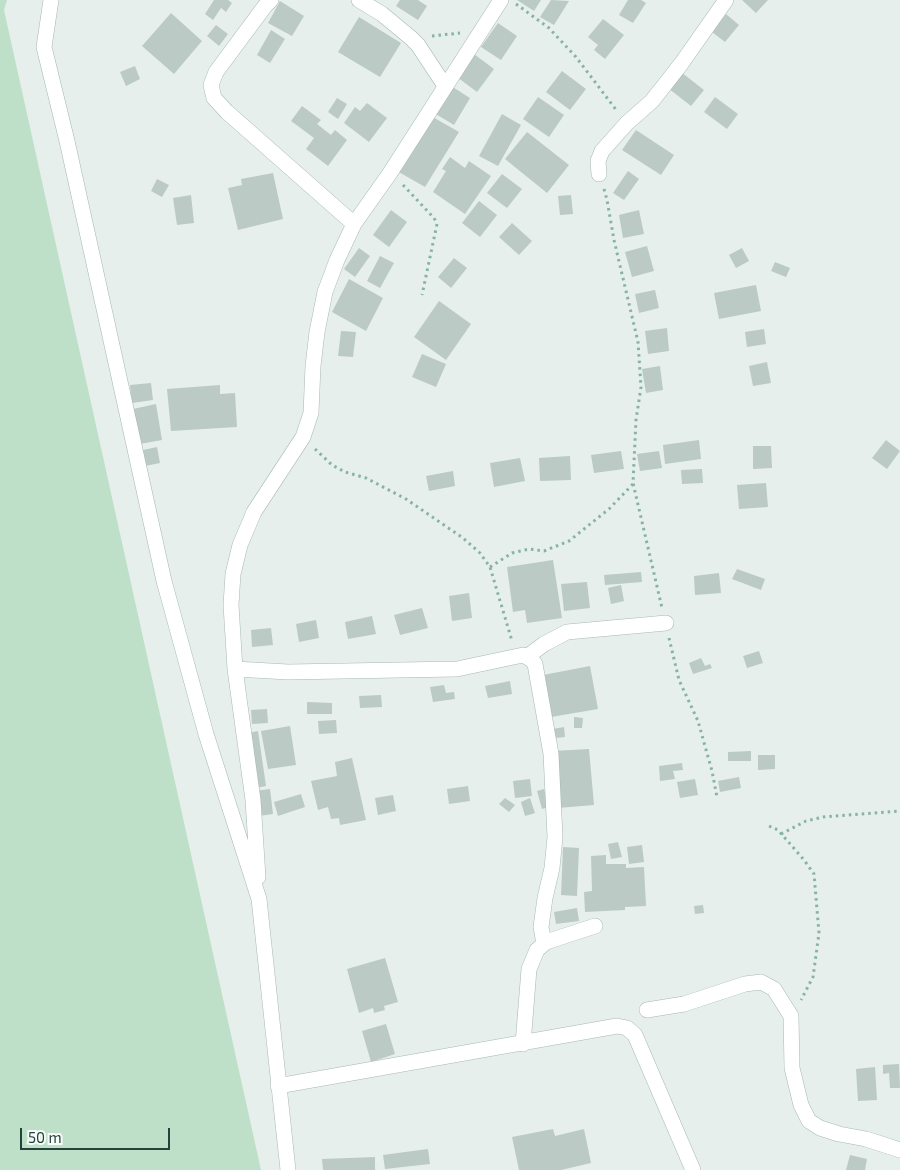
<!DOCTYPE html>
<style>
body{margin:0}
#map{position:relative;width:900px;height:1170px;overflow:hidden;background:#e6efeb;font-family:"Exo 2",sans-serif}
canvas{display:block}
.scale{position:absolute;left:20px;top:1128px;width:150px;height:22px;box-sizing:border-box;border:2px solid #24423a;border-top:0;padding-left:6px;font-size:15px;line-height:18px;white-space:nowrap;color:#24423a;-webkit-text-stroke:4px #f7fbf9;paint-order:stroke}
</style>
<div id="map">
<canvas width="900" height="1170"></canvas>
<div class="scale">50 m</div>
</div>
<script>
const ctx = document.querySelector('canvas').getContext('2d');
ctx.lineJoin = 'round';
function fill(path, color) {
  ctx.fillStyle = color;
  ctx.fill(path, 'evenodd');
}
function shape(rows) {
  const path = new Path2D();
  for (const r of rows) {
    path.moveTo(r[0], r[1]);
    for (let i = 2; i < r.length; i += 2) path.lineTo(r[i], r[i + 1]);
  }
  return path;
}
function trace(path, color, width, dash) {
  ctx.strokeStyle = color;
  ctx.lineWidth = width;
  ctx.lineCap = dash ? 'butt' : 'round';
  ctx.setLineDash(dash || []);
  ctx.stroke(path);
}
const green = shape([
 [0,0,7,0,4,10,261,1170,0,1170]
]);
const building = shape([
 [214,0,228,0,232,3,226,12,221,8,213,20,205,14],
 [400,0,418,0,427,6,418,20,396,6],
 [517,0,541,0,534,11],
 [551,0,569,1,554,25,540,17],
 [628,0,641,0,646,3,633,23,619,15],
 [742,0,768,0,756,13],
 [280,1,304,16,292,36,268,23],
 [171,13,202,41,174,74,142,46],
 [726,14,739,25,725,42,712,32],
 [359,17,401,43,380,77,338,52],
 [603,19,624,35,605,59,594,50,598,45,588,37],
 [498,23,517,36,501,60,481,47],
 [216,25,228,34,219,46,207,36],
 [271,30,285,39,270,63,257,55],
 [474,54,494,69,477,92,457,77],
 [135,66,140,79,126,86,120,72],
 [562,71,586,89,570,110,546,92],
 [681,72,704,90,691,106,668,88],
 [451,86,470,98,454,125,434,113],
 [538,97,564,115,549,137,523,119],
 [715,97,738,114,727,129,704,112],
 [337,98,347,104,338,119,328,112],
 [367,103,387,118,369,142,344,123,355,107,360,111],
 [302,106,321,120,317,124,331,135,335,130,347,140,328,166,306,149,314,138,291,121],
 [502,114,521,125,498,166,479,156],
 [431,116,459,132,425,187,397,171],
 [636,130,674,155,661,175,622,150],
 [527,132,569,165,547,193,505,159],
 [450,157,465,168,469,161,491,176,465,214,433,192,446,171,442,169],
 [628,171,639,179,624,200,613,193],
 [273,173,283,219,238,230,228,188,242,185,241,179],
 [502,174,522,189,507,208,487,193],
 [157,179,169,185,162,197,151,191],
 [191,195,194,223,177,225,173,198],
 [571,195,573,214,560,215,558,196],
 [479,201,497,215,480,237,462,223],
 [391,210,407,222,389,247,373,235],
 [639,210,644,234,623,238,619,215],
 [512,223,532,241,519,255,499,237],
 [647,246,654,271,632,277,625,252],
 [359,248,370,256,355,277,344,269],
 [742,248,749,261,736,268,729,255],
 [380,256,394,263,380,288,367,281],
 [454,258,467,268,451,288,438,277],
 [775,262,790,268,786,277,771,271],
 [349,279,383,298,366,331,332,312],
 [756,285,761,311,719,319,714,293],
 [655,290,659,308,639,313,635,294],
 [439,301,471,324,446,360,414,337],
 [667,328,669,351,648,354,645,331],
 [764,329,766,344,747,347,745,332],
 [341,331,356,332,353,357,338,356],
 [422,354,446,364,436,387,412,377],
 [767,362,771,383,753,386,749,366],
 [660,366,663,390,646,393,642,369],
 [151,383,153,400,132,403,130,385],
 [220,385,220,394,235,393,237,427,171,431,167,389],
 [156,404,162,440,140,444,133,409],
 [699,440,701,459,665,464,663,445],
 [886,440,900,451,887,469,872,458],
 [753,446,771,446,772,468,753,469],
 [157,447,160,463,145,466,143,450],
 [621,451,624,469,594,473,591,455],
 [659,451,662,468,640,471,637,454],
 [570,456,571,480,540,481,539,458],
 [520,458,525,481,494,487,490,463],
 [702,469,703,483,682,484,681,470],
 [453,471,455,486,429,491,426,476],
 [766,483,768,507,739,509,737,485],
 [553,560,562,618,527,623,525,610,513,612,507,567],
 [737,569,765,579,761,590,732,579],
 [641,572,642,582,605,585,604,575],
 [719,573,721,593,695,595,694,576],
 [587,582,590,608,564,611,561,584],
 [621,585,624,601,611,604,608,588],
 [469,593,472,618,452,621,449,596],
 [422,608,428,628,400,635,394,615],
 [372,616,376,634,348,639,345,622],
 [316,620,319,638,299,642,296,624],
 [271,628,273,645,252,647,251,630],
 [759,651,763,663,747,668,743,656],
 [701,658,705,666,710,664,712,668,693,674,689,663],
 [590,666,598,709,551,717,543,675],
 [510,681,512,694,488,698,485,686],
 [444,685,446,693,454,692,455,699,433,702,430,687],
 [381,695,382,707,360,708,359,696],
 [307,702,332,703,332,714,307,714],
 [267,709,268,723,252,724,251,710],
 [574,717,583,718,582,728,574,728],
 [336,720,337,733,319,734,318,721],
 [290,726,296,765,268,769,261,731],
 [564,727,565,737,555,738,553,729],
 [258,731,266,786,256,788,248,733],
 [589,749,594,805,558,808,553,751],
 [751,751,751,761,728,761,728,752],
 [758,755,775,755,775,769,758,770],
 [352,758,366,820,340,825,339,818,331,819,328,807,318,810,311,781,337,776,335,762],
 [682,763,683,770,673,771,675,779,660,781,659,766],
 [739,777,741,788,720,792,718,781],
 [530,779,532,796,515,798,513,781],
 [695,779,698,795,680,798,677,782],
 [468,786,470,801,449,804,447,789],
 [270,789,273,814,259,816,255,791],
 [544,789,549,807,542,809,537,791],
 [301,794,305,807,278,816,274,802],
 [393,795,396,811,378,815,375,798],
 [505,798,515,805,509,812,499,804],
 [530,798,535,813,525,816,521,802],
 [618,842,622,857,611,859,608,844],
 [642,845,644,862,629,864,627,847],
 [563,847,579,848,577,896,561,895],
 [606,855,606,864,626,864,626,868,644,867,646,906,625,907,625,910,585,912,584,892,592,891,591,856],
 [703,905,704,913,695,914,694,906],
 [577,908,579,921,556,924,554,912],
 [385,958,398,1002,384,1006,385,1010,374,1013,373,1008,359,1013,347,969],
 [386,1024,395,1054,371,1062,362,1031],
 [899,1064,900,1088,890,1088,889,1073,883,1074,883,1065],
 [875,1067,877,1100,858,1101,856,1069],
 [553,1129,555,1136,584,1129,591,1163,561,1170,519,1170,512,1137],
 [428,1149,430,1164,385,1169,383,1155],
 [850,1155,867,1159,865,1170,846,1170],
 [375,1157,375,1170,323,1170,322,1159]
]);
const path = shape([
 [516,4,549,28,576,57,617,111],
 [432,36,460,33],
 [403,185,434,218,437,224,422,295],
 [604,189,607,200,614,240,638,342,641,387,636,420,633,483,662,608],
 [315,449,332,465,345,472,366,478,406,499,463,538,480,553,490,567,512,641],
 [490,567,512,553,529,549,544,551,569,541,609,509,633,484],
 [669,638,679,680,698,721,712,771,717,797],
 [769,826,778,830,785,838,804,860,814,874,819,933,813,977,801,1000],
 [781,834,806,821,823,817,900,811]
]);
const minor = shape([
 [51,0,44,47,67,141,164,581,206,734,259,899,288,1170],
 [271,0,265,6,216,72,211,85,214,98,227,112,354,224],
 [359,0,382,14,411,38,418,45,445,86],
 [599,174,598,161,602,151,627,123,652,101,681,64,726,0],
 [528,656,544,644,567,632,666,623],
 [235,669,288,672,457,669,523,655,532,660,535,664,551,754,555,837,552,868,545,898,541,927,544,944],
 [258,877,253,800,235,669,231,605,233,574,240,545,254,512,303,437,311,413,313,366,317,332,325,292,337,260,354,224,390,173,501,0],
 [647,1010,684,1004,745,984,761,982,774,989,791,1016,792,1068,801,1105,809,1121,820,1128,839,1134,866,1139,900,1150],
 [523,1044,529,969,537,950,546,942,595,926],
 [278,1086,617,1026,627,1028,635,1035,693,1170]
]);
fill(green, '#bfe0c8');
fill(building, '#bbcac4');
trace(minor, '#a8b8b2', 16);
trace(path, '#86b3a5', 3, [2.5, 4]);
trace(minor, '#fff', 15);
</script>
